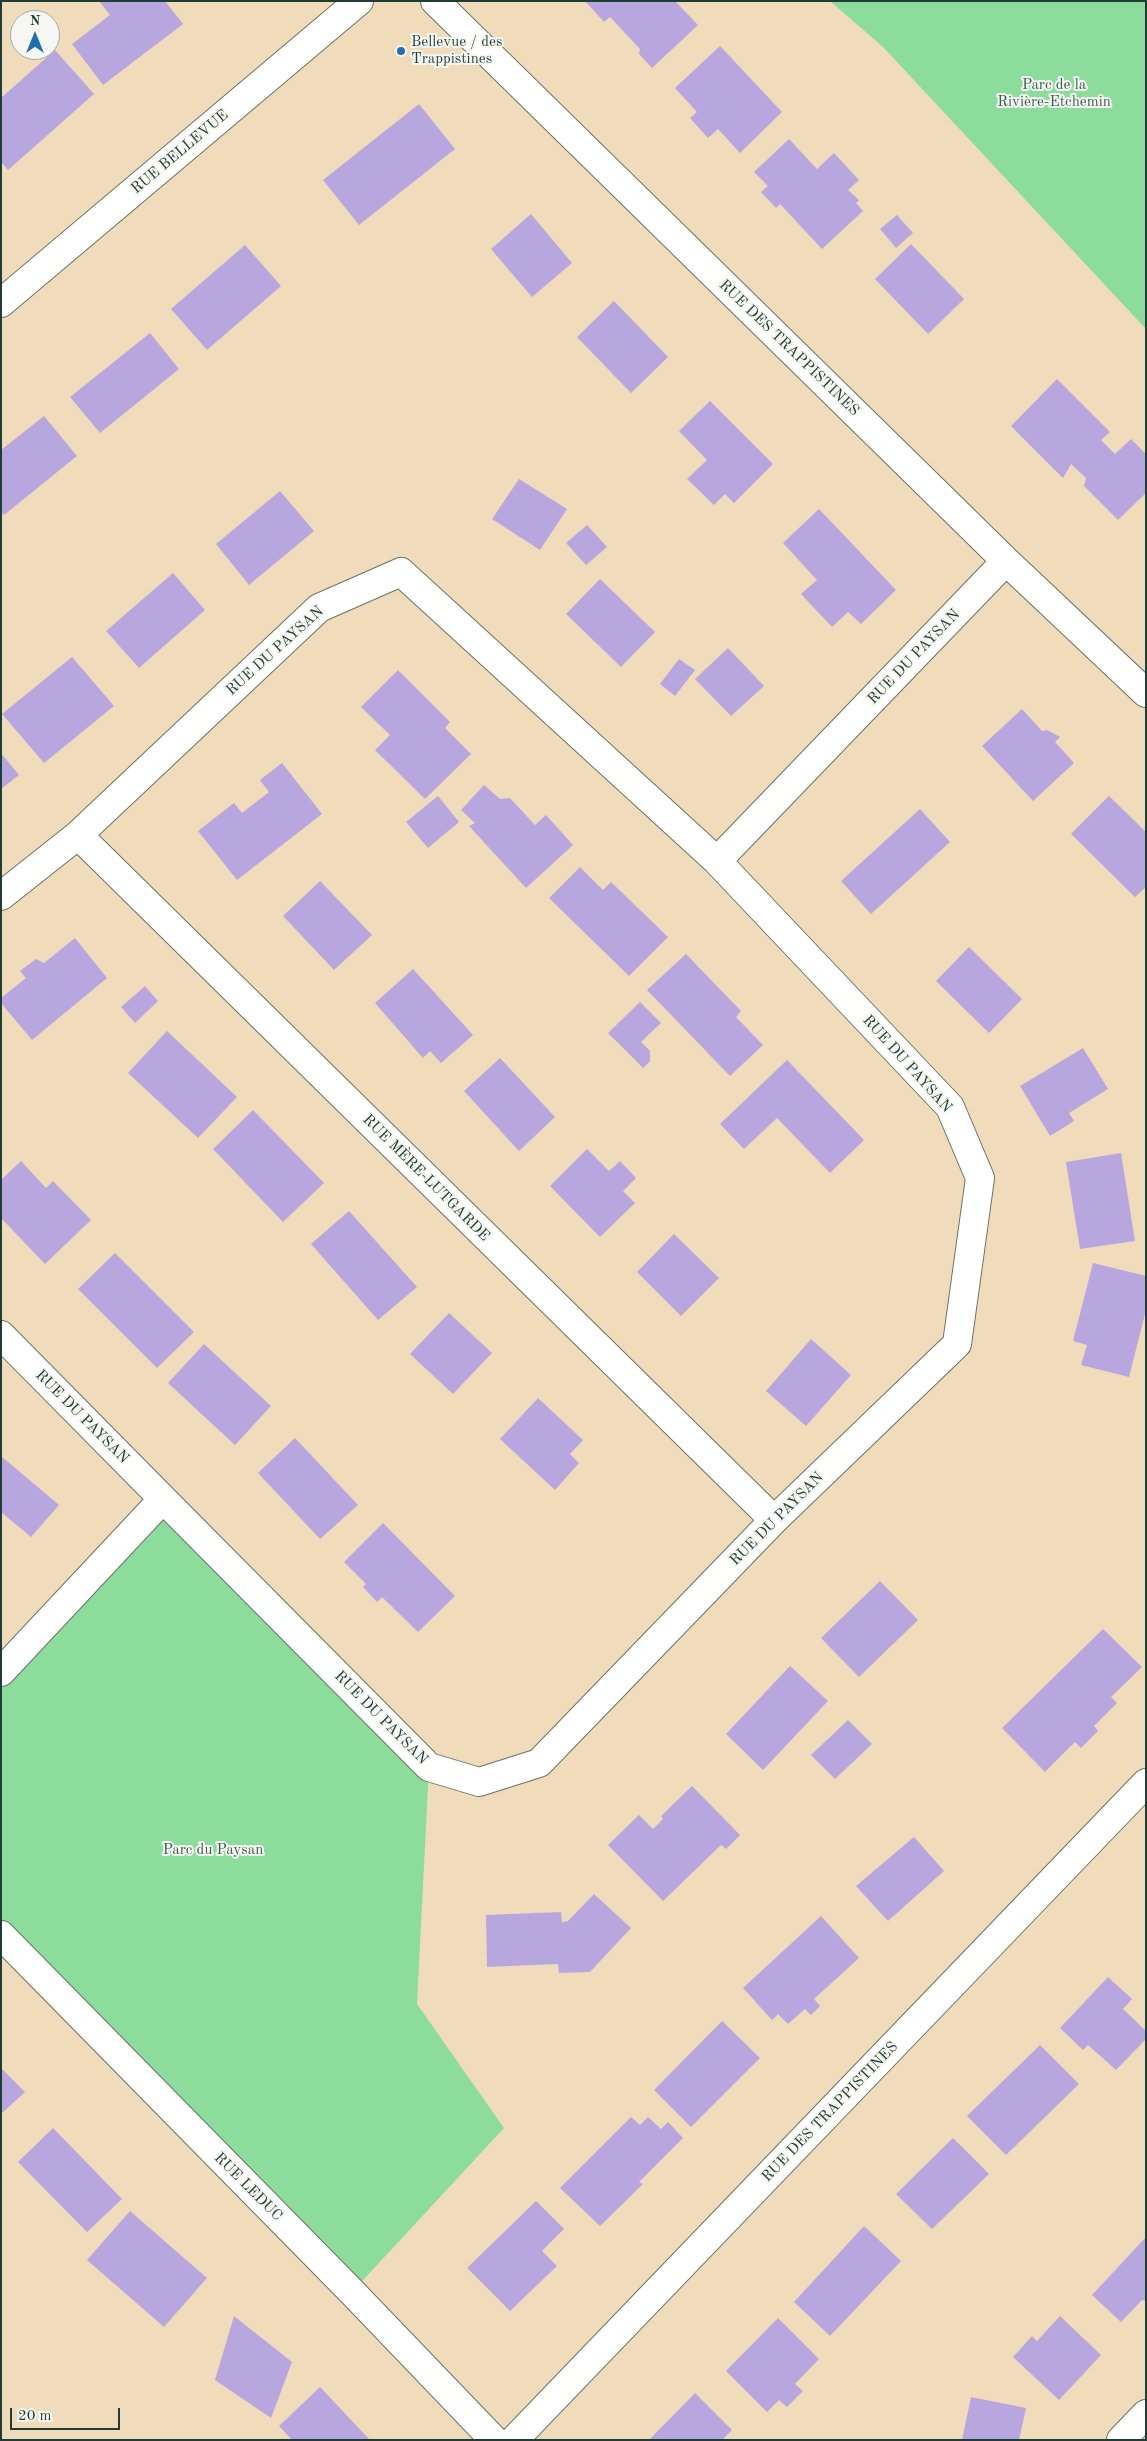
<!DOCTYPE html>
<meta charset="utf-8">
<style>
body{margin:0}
#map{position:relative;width:1147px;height:2441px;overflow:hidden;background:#f0dcba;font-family:"Old Standard TT",serif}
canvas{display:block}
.frame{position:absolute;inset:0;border:2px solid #1f3d34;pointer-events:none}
.north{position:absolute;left:10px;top:10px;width:50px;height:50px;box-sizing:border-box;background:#f6f6f2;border:1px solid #a0aca6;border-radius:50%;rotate:0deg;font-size:14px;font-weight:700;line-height:20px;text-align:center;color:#1f3d34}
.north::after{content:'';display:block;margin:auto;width:18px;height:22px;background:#1f6fb2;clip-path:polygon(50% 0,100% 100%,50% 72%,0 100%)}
.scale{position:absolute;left:10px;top:2408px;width:110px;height:22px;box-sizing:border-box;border:2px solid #1f3d34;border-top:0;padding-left:6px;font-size:15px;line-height:18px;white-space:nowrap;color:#1f3d34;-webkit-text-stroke:4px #f6f6f2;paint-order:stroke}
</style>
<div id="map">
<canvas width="1147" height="2441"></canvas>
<div class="frame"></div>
<div class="north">N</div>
<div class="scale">20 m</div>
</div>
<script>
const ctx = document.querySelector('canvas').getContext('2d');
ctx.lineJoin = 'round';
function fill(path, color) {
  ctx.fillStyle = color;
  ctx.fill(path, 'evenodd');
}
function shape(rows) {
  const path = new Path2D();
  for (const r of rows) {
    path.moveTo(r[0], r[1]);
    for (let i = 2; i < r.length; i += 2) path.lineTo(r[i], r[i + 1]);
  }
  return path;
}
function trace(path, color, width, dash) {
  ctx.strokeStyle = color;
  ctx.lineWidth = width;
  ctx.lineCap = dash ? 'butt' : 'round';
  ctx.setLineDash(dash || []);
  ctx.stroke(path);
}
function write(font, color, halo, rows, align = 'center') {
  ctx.font = font + ' "Old Standard TT",serif';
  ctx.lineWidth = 4;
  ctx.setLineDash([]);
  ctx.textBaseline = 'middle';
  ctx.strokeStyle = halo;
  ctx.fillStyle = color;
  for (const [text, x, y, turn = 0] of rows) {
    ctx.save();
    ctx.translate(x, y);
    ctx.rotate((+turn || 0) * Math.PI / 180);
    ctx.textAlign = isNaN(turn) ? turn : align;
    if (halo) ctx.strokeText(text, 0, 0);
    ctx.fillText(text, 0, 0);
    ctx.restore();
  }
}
const green = shape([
 [830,1,1146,1,1146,329,883,47],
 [163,1499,429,1767,417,2004,504,2128,352,2292,1,1935,1,1672]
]);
const building = shape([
 [99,1,165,1,183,24,103,85,72,44,110,15],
 [585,1,675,1,698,25,652,68,639,54,640,49,610,17,604,22],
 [720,46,782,112,740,153,718,129,708,138,690,118,697,112,675,88],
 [55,50,94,94,8,170,1,162,1,98],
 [419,104,455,149,359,225,323,180],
 [789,139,817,169,834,153,859,180,848,190,859,200,856,203,863,211,822,249,780,204,776,208,761,192,768,186,754,172],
 [531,214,572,263,532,297,491,249],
 [897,215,913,233,896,248,880,229],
 [911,244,964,299,928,334,875,279],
 [245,245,281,286,207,350,171,309],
 [614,301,668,357,631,393,577,337],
 [150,333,179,369,100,433,70,397],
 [1057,379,1110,432,1101,440,1115,454,1131,439,1146,454,1146,493,1118,520,1084,486,1086,478,1071,464,1063,478,1011,426],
 [710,401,773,464,734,503,725,494,714,505,687,479,707,460,679,431],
 [44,416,77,456,4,515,1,511,1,450],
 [519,479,567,509,540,550,492,519],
 [280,491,314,531,249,585,216,544],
 [819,509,896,590,861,624,848,612,832,627,801,594,817,580,783,543],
 [587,525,607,547,586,565,566,543],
 [173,573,205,610,139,668,106,631],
 [600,579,655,632,621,667,566,614],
 [728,648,764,686,731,716,695,679],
 [72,657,114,706,44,763,2,714],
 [679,659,695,670,675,696,660,684],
 [398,670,450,722,445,728,471,754,425,799,375,750,390,735,361,707],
 [1022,709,1042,731,1047,730,1060,737,1055,742,1074,763,1033,801,982,746],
 [1,753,19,775,1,789],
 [282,763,322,814,237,880,198,831,234,803,242,813,269,792,260,780],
 [484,785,500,799,510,798,535,825,546,815,573,845,526,888,469,826,475,823,461,810],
 [438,796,459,822,428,848,406,822],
 [1109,796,1146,832,1146,887,1135,897,1071,834],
 [920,809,950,842,871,914,841,881],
 [580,867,603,890,611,882,668,937,629,976,549,898],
 [320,881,372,935,334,970,283,916],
 [75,938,107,978,32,1040,1,1003,1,998,26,978,20,971,36,959,44,963],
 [969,947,1022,999,989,1033,936,981],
 [686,954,741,1011,736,1017,763,1045,730,1076,647,990],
 [413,969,473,1035,441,1063,430,1051,423,1058,375,1003],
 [145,986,158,1001,135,1023,121,1007],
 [640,1002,661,1023,641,1042,650,1051,650,1061,643,1068,608,1033],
 [167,1031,237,1097,198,1138,128,1073],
 [1083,1048,1108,1089,1069,1113,1074,1121,1050,1136,1020,1086],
 [500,1058,555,1117,519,1151,464,1091],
 [787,1060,864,1140,830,1173,777,1118,744,1149,720,1124],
 [253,1110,324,1183,283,1222,213,1149],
 [587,1149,609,1171,620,1161,636,1178,623,1191,635,1203,600,1237,550,1186],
 [1121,1153,1135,1241,1080,1249,1066,1162],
 [21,1161,46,1188,53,1181,91,1220,45,1264,1,1218,1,1180],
 [349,1211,417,1287,378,1320,311,1244],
 [674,1234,719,1278,681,1316,637,1272],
 [115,1253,194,1332,157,1368,78,1289],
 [1093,1263,1146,1276,1146,1310,1129,1377,1081,1365,1087,1345,1073,1341],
 [449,1313,492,1353,453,1394,410,1354],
 [811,1339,851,1375,806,1426,766,1391],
 [204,1344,271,1406,235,1445,168,1383],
 [538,1398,583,1440,570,1454,579,1463,555,1490,500,1439],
 [295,1438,358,1505,320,1539,258,1473],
 [1,1456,59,1505,31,1537,1,1512],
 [383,1523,455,1596,418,1632,382,1597,377,1602,363,1587,366,1584,344,1562],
 [880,1581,918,1620,859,1677,821,1638],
 [1103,1629,1142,1667,1111,1697,1117,1703,1094,1726,1098,1731,1081,1748,1075,1742,1045,1772,1002,1728],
 [790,1666,828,1701,763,1770,726,1734],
 [848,1720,872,1744,835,1779,811,1755],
 [692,1786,740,1835,726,1849,721,1845,663,1901,608,1845,639,1815,653,1829,663,1819,661,1816],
 [914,1837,944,1871,888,1921,856,1886],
 [594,1894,631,1928,590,1972,559,1973,558,1964,487,1967,486,1915,561,1912,562,1922,568,1921],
 [821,1916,859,1958,814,1999,820,2006,811,2015,805,2009,788,2024,778,2014,772,2020,743,1988],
 [1108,1977,1132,1999,1123,2009,1146,2031,1146,2039,1116,2070,1088,2045,1083,2050,1060,2028],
 [722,2021,760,2058,691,2127,654,2090],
 [1040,2045,1079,2084,1006,2155,967,2116],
 [1,2068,25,2092,1,2114],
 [631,2117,640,2125,648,2117,661,2129,668,2122,683,2138,639,2182,643,2184,600,2226,560,2188],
 [53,2128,122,2199,87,2232,18,2162],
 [953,2138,989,2174,932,2229,896,2194],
 [536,2201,564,2229,542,2251,557,2266,510,2311,467,2268],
 [130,2211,207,2278,164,2327,87,2260],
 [864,2226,901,2261,830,2336,794,2302],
 [1146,2237,1146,2301,1142,2300,1121,2322,1092,2295],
 [234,2316,292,2362,271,2418,215,2380],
 [1060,2316,1101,2355,1059,2400,1013,2357,1032,2336,1037,2341],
 [778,2318,819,2359,795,2384,803,2391,787,2407,779,2400,767,2412,726,2371],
 [320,2387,370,2440,292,2440,279,2426],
 [695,2393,732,2430,722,2440,649,2440],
 [971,2397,1026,2408,1019,2440,962,2440]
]);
const street = shape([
 [435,1,1006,561,1146,693],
 [1,303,359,1],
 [78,835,774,1520],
 [1,896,78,835,319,608,401,572,717,861,1006,561],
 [1,1335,163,1499],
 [1,1672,163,1499,429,1767,479,1782,539,1763,774,1520,957,1344,980,1178,950,1107,717,861],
 [1,1935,352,2292,494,2440],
 [514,2440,1146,1783],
 [1121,2440,1146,2414]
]);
const markers = [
 [401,51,5,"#1f6fb2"]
];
const poiNames = [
 ["Bellevue / des",411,42],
 ["Trappistines",411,59]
];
const parkNames = [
 ["Parc de la",1054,85],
 ["Rivière-Etchemin",1054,102],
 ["Parc du Paysan",213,1850]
];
const streetNames = [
 ["RUE BELLEVUE",180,152,-40],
 ["RUE DES TRAPPISTINES",789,348,44],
 ["RUE DU PAYSAN",275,651,-42],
 ["RUE DU PAYSAN",914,657,-46],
 ["RUE DU PAYSAN",907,1064,48],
 ["RUE MÈRE-LUTGARDE",426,1178,45],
 ["RUE DU PAYSAN",82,1417,45],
 ["RUE DU PAYSAN",777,1519,-45],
 ["RUE DU PAYSAN",381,1718,45],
 ["RUE DES TRAPPISTINES",830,2112,-46],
 ["RUE LEDUC",248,2187,45]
];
fill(green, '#8cdd9c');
fill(building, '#b8a6df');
trace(street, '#687563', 30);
trace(street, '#fff', 28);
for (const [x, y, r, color] of markers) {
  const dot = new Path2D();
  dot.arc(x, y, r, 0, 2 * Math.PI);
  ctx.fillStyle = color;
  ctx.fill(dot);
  trace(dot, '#f6f6f2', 2);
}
write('15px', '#1f3d34', '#f6f6f2', poiNames, 'left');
write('15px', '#355d49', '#f6f6f2', parkNames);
write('15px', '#1f3d34', '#f6f6f2', streetNames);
</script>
